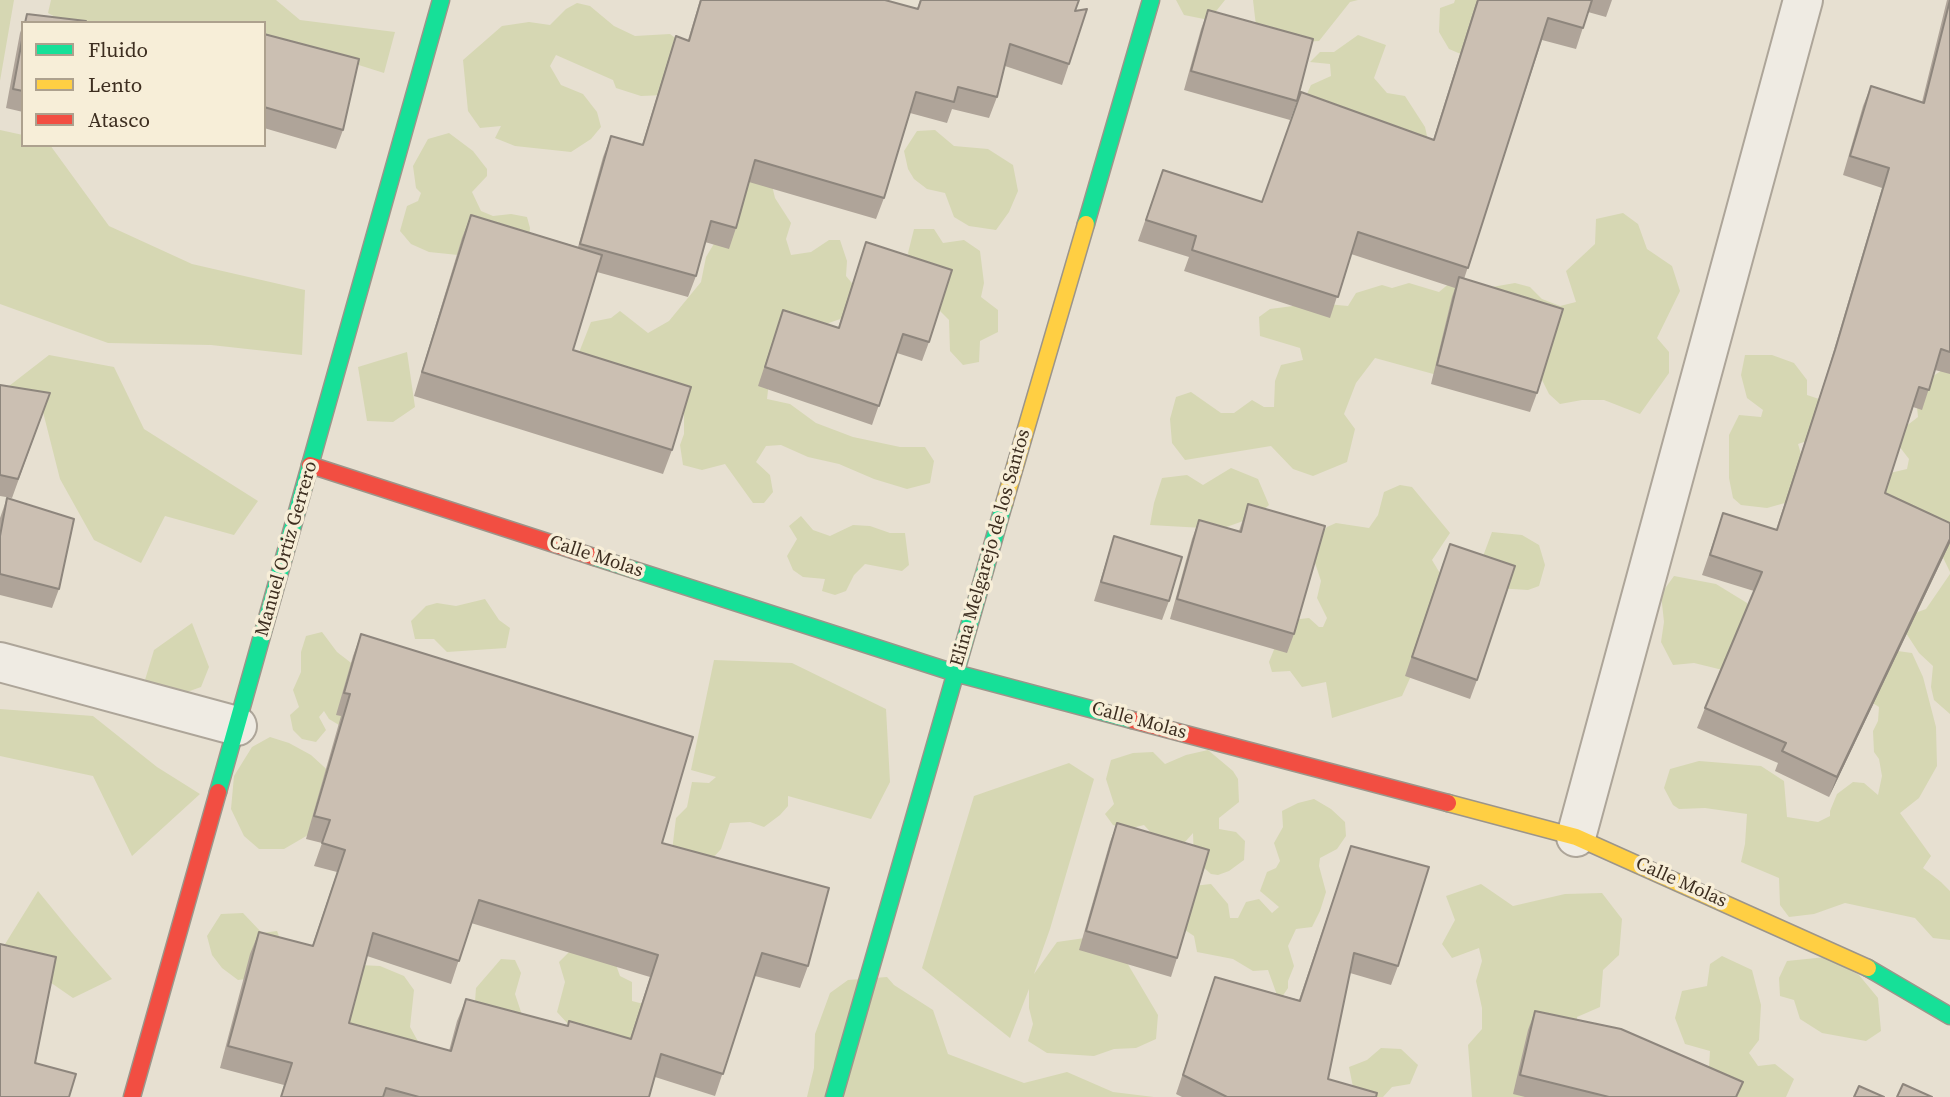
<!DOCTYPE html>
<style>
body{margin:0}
#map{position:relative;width:1950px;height:1097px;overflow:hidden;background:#e7e0d1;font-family:"Source Serif 4",serif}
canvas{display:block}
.legend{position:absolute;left:21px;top:21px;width:245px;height:126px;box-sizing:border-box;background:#f7eed8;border:2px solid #ada18e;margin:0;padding:9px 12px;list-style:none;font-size:21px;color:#3d2e20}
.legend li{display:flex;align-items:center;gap:14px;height:35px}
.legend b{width:35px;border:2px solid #ada18e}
</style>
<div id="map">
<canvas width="1950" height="1097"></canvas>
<ul class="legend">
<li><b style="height:9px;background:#16e098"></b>Fluido</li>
<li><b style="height:9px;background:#ffcf43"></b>Lento</li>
<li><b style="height:9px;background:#f24e42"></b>Atasco</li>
</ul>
</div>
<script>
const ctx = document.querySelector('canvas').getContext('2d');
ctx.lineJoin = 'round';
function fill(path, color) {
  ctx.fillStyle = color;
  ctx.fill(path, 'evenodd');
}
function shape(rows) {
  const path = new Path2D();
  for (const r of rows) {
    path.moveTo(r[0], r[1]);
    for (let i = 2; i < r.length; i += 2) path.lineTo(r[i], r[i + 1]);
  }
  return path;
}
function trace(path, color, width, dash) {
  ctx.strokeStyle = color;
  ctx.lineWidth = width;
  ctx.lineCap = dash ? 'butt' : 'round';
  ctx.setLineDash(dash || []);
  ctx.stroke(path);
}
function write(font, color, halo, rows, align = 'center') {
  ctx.font = font + ' "Source Serif 4",serif';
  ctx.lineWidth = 7;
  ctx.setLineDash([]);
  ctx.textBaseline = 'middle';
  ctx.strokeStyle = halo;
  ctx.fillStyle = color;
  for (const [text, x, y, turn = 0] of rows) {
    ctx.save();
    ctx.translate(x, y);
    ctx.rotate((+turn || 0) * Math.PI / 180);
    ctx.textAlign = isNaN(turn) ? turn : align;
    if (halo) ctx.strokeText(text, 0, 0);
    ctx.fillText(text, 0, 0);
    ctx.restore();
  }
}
const green = shape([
 [0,0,14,0,0,81],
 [51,0,276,0,300,20,395,32,384,73,264,35,264,23,66,23,48,13],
 [1176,0,1225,0,1209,20,1184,15],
 [1253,0,1358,0,1350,2,1319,41,1280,43,1256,26],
 [1455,0,1506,0,1477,61,1449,49,1439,32,1440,8,1454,3],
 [577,3,590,6,614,26,635,36,670,34,686,46,686,94,641,96,616,88,613,80,556,55,550,66,561,85,583,94,597,112,601,127,591,139,571,152,515,146,495,138,501,126,480,128,468,111,463,60,502,26,529,22,550,25,566,9],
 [1358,35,1386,45,1374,78,1387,93,1405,96,1425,127,1433,163,1302,105,1311,85,1331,76,1330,64,1310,62,1320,52,1334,52],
 [0,130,23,135,23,145,50,145,109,226,192,264,305,290,302,355,211,345,108,343,0,304],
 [935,130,954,146,988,149,1013,165,1018,191,1009,212,996,230,969,226,954,217,945,193,927,189,914,179,908,169,904,151,917,131],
 [449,133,473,151,487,169,487,176,472,192,481,211,493,216,511,214,527,217,530,228,528,246,458,255,429,252,411,244,400,231,407,206,418,201,421,193,416,188,413,166,428,139],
 [770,177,775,198,791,223,786,239,791,255,811,252,829,240,840,240,847,261,846,276,861,294,860,312,826,324,798,319,770,373,767,399,790,404,816,423,853,437,900,447,925,447,934,461,930,483,907,489,874,479,839,464,808,457,781,445,766,446,756,462,770,475,773,492,764,503,753,503,725,464,702,470,683,465,680,445,684,434,684,408,580,363,580,350,591,322,611,318,620,311,648,333,669,321,701,282,706,257,730,217,684,186],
 [1623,213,1638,224,1647,249,1672,266,1680,291,1657,338,1669,352,1669,373,1640,414,1604,400,1582,400,1560,404,1549,394,1535,366,1437,375,1375,358,1356,383,1344,414,1355,429,1347,462,1313,476,1293,469,1271,446,1185,460,1172,443,1170,419,1176,397,1191,392,1221,413,1234,413,1252,400,1264,407,1274,407,1275,381,1281,365,1303,360,1300,348,1260,336,1259,317,1270,309,1316,303,1348,306,1356,293,1382,285,1392,288,1409,283,1439,292,1458,276,1492,287,1515,283,1530,287,1542,299,1560,306,1576,302,1566,271,1595,244,1596,219],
 [914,229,934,229,943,243,964,240,980,251,984,283,981,297,998,310,998,332,980,341,979,362,963,365,950,351,949,320,925,296,908,253],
 [407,352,415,407,393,422,367,421,358,367],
 [49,355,114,367,144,429,258,501,234,535,165,516,141,563,94,540,60,479,43,412,0,393],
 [1745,355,1772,355,1794,363,1807,380,1807,395,1825,401,1816,438,1798,444,1806,471,1799,499,1767,508,1741,505,1733,498,1729,478,1729,435,1739,415,1761,417,1763,410,1747,398,1741,375],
 [1950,365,1950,572,1937,545,1898,523,1877,476,1907,469,1909,459,1892,437,1918,417,1916,397,1921,384],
 [1231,468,1258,479,1269,505,1257,516,1221,529,1150,525,1154,503,1162,478,1187,475,1203,485],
 [1400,485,1412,487,1450,533,1432,560,1456,600,1420,656,1402,696,1332,718,1326,682,1302,687,1290,671,1272,672,1269,662,1279,637,1291,620,1309,618,1319,627,1323,627,1327,618,1317,598,1321,581,1310,548,1327,527,1336,523,1369,528,1378,515,1384,492],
 [801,516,813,530,830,536,853,525,870,526,890,533,905,533,909,565,902,571,865,564,854,575,846,591,835,595,822,591,825,579,803,577,793,570,787,556,797,539,789,526],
 [1492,532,1522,535,1539,545,1545,565,1539,586,1528,590,1497,588,1482,559],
 [1950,574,1950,714,1934,700,1931,687,1933,666,1919,653,1904,630,1907,616,1926,609],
 [1674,576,1716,584,1747,603,1752,622,1731,672,1694,663,1673,665,1661,642,1664,622,1661,594],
 [485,599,499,620,510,628,506,648,447,652,434,639,415,639,411,621,426,606,437,603,456,606],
 [192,623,209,667,201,687,173,697,145,680,154,650],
 [322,632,337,652,359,669,353,705,339,725,329,719,324,711,319,717,326,730,316,742,302,739,293,730,290,715,299,707,293,690,301,672,301,652,306,636],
 [1883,649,1912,653,1923,677,1936,727,1937,766,1919,798,1900,813,1931,856,1923,868,1941,882,1950,891,1950,940,1933,938,1915,918,1845,903,1814,914,1789,917,1780,905,1779,878,1741,862,1745,844,1747,814,1705,808,1679,809,1673,805,1664,788,1670,769,1699,761,1761,766,1784,781,1787,817,1818,822,1830,816,1830,811,1837,794,1853,782,1864,783,1878,795,1882,776,1879,759,1874,752,1873,731,1878,721,1879,707,1868,700],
 [714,660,792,663,886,709,890,782,871,819,788,796,788,806,780,815,764,827,750,822,730,823,721,849,711,860,672,851,676,818,687,807,692,782,709,783,716,777,691,770],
 [0,709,93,716,157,767,200,794,132,856,93,776,0,756],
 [270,737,289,743,311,755,334,776,327,824,284,849,259,849,244,836,231,809,234,776,252,747],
 [1208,750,1233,771,1238,779,1239,802,1219,818,1219,829,1236,832,1245,841,1244,860,1229,871,1218,875,1211,874,1194,859,1193,833,1185,842,1167,842,1155,837,1144,825,1128,829,1113,825,1105,814,1114,804,1106,779,1111,760,1133,753,1153,752,1165,764,1186,755],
 [1069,763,1094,779,1050,929,1034,974,1057,942,1099,936,1120,951,1158,1015,1156,1039,1136,1048,1114,1049,1094,1056,1047,1053,1028,1041,1033,1024,1029,1008,1029,989,1010,1038,922,968,974,796],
 [1314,799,1331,809,1345,822,1346,836,1337,849,1320,858,1319,866,1326,892,1320,911,1312,927,1296,929,1288,946,1294,966,1288,981,1288,988,1282,997,1277,995,1268,970,1253,971,1233,959,1197,952,1194,936,1179,926,1184,887,1211,884,1228,904,1230,918,1238,918,1246,902,1259,899,1272,913,1279,907,1260,891,1267,872,1276,868,1280,861,1274,843,1283,827,1282,811,1298,803],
 [1481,884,1513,906,1565,894,1602,893,1622,919,1619,955,1603,970,1600,1007,1577,1017,1578,1064,1548,1097,1472,1097,1468,1045,1482,1029,1482,1008,1476,981,1482,961,1479,948,1452,958,1442,944,1455,920,1446,896],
 [38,891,73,934,112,979,73,998,2,949],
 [243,913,262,933,277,931,284,949,261,977,238,980,222,968,212,955,207,936,221,914],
 [573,948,612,954,620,976,632,982,632,1001,655,1007,660,1054,568,1024,557,1012,565,982,559,962],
 [1722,956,1752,970,1761,1005,1759,1040,1749,1053,1758,1066,1775,1064,1794,1079,1786,1097,1697,1097,1709,1067,1710,1051,1685,1044,1675,1018,1682,991,1707,986,1710,964],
 [1826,957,1859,975,1878,998,1881,1031,1866,1041,1822,1033,1800,1019,1794,1000,1780,996,1779,978,1787,961],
 [501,959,515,960,521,973,515,994,524,1021,475,1002,476,988],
 [340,964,380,966,404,976,414,990,410,1027,420,1045,348,1045],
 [887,977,894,985,933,1010,948,1054,1024,1083,1067,1072,1113,1092,1154,1097,807,1097,814,1068,815,1034,830,993,848,980],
 [1381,1048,1401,1049,1418,1065,1410,1084,1392,1087,1383,1097,1363,1097,1353,1087,1349,1067,1367,1060]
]);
const street = shape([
 [0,662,237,726],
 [1576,837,1803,0]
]);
const fast = shape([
 [1086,224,1151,0],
 [594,557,955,673,1132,720],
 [218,792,441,0],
 [1868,968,1950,1016],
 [834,1097,1004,504]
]);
const slow = shape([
 [1004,504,1086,224],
 [1448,803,1576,837,1868,968]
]);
const jam = shape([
 [310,465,594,557],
 [1132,720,1448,803],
 [132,1097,218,792]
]);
const wall = shape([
 [700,0,885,0,917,9,920,0,1079,0,1075,11,1069,64,1062,85,1005,66,997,97,989,118,952,109,947,123,910,113,884,198,876,219,749,182,736,228,729,249,705,242,696,276,688,297,597,272,573,350,672,450,663,474,414,396,462,238,471,215,578,247,603,157,611,136,642,145,669,57,676,36,688,40],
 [1477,0,1612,0,1606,17,1588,12,1576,49,1542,40,1464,279,1537,393,1530,412,1431,384,1452,297,1455,288,1351,254,1330,318,1184,271,1189,257,1138,241,1163,170,1262,202,1433,140],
 [1947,0,1950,0,1950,374,1935,370,1922,410,1913,407,1885,493,1950,523,1950,543,1829,797,1775,771,1778,763,1697,728,1705,708,1754,591,1702,575,1723,513,1776,530,1828,370,1882,188,1843,175,1863,106,1871,86,1922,102],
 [1208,10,1297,101,1290,120,1184,90,1201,29],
 [23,25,23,112,6,108,20,33],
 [264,34,343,130,336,149,264,128],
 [866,242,929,342,922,361,897,353,872,425,758,386,783,310,838,328],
 [0,385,50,393,12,498,0,496],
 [7,498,59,589,52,608,0,595,0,518],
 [1248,504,1294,634,1287,653,1170,619,1192,539,1199,520,1239,531],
 [1114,536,1169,601,1162,620,1094,601],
 [1443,563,1477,680,1470,699,1405,676],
 [361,634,662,843,808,966,800,988,755,976,715,1096,655,1077,649,1097,281,1097,284,1085,220,1068,250,954,259,932,312,946,337,872,314,866,322,843,306,839,341,716,336,715,353,656],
 [471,923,650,977,630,1039,567,1026,466,999,457,1021,449,1051,349,1023,367,956,451,984],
 [1117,823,1177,958,1171,977,1079,950,1110,842],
 [1351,846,1398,966,1391,985,1350,973,1328,1079,1376,1097,1182,1097,1176,1094,1215,977,1299,1000],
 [1535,1011,1738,1097,1525,1097,1513,1094,1528,1030]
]);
const shadedWall = shape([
 [1950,539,1950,543,1829,797,1837,777]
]);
const building = shape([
 [701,0,885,0,918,9,921,0,1079,0,1075,11,1087,9,1069,64,1010,44,997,97,958,87,954,102,916,92,884,198,755,160,736,228,711,221,696,276,580,244,611,136,643,145,676,36,689,41,701,0],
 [1478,0,1592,0,1583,28,1548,18,1468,268,1358,232,1338,297,1192,250,1196,236,1146,220,1163,170,1262,202,1301,92,1434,140,1478,0],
 [1950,0,1950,352,1941,349,1929,390,1919,387,1885,493,1950,523,1950,539,1837,777,1782,751,1786,743,1705,708,1762,572,1710,555,1723,513,1777,530,1835,350,1889,168,1850,156,1871,86,1924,103,1950,0],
 [1208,10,1313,39,1297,101,1191,71,1208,10],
 [27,14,86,21,85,23,25,23,27,14],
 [264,34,359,59,343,130,264,107,264,34],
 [23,35,23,91,13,89,23,35],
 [471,215,602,255,573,350,691,387,672,450,422,372,471,215],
 [866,242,952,270,929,342,903,334,879,406,765,367,783,310,839,328,866,242],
 [1459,277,1563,309,1537,393,1437,365,1459,277],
 [0,385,50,393,18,479,0,475,0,385],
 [7,498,74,519,59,589,0,574,0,536,7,498],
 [1248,504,1325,526,1294,634,1177,599,1199,520,1241,532,1248,504],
 [1114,536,1182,557,1169,601,1101,582,1114,536],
 [1450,544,1515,566,1477,680,1412,657,1450,544],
 [361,634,693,737,662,843,829,888,808,966,762,953,723,1074,661,1054,649,1097,419,1097,386,1088,383,1097,281,1097,292,1063,228,1046,259,932,313,946,345,850,322,843,330,820,314,816,350,694,344,693,361,634],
 [479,900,658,955,631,1039,569,1021,568,1026,466,999,451,1051,349,1023,373,933,459,961,479,900],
 [1117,823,1209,850,1177,958,1086,931,1117,823],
 [1351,846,1429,867,1398,966,1354,953,1328,1079,1377,1093,1376,1097,1227,1097,1183,1075,1215,977,1300,1001,1351,846],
 [0,944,56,957,35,1063,76,1074,69,1097,0,1097,0,944],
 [1535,1011,1621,1029,1743,1082,1736,1097,1609,1097,1520,1075,1535,1011],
 [1903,1084,1932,1097,1897,1097,1903,1084],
 [1859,1086,1884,1097,1854,1097,1859,1086]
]);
const streetNames = [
 ["Elina Melgarejo de los Santos",991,548,-74],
 ["Manuel Ortiz Gerrero",287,549,-74],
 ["Calle Molas",596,557,18],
 ["Calle Molas",1139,721,15],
 ["Calle Molas",1681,883,24]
];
fill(green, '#d6d7b3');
trace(street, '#ada599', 42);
trace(fast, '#9c958a', 19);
trace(slow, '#9c958a', 19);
trace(jam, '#9c958a', 19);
trace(street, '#efebe3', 38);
trace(fast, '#16e098', 16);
trace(slow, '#ffcf43', 16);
trace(jam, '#f24e42', 16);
fill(wall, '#afa499');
fill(shadedWall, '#8e867d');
fill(building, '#cbbfb2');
trace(building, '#8e867d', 2);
write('19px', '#3d2e20', '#f7eed8', streetNames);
</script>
